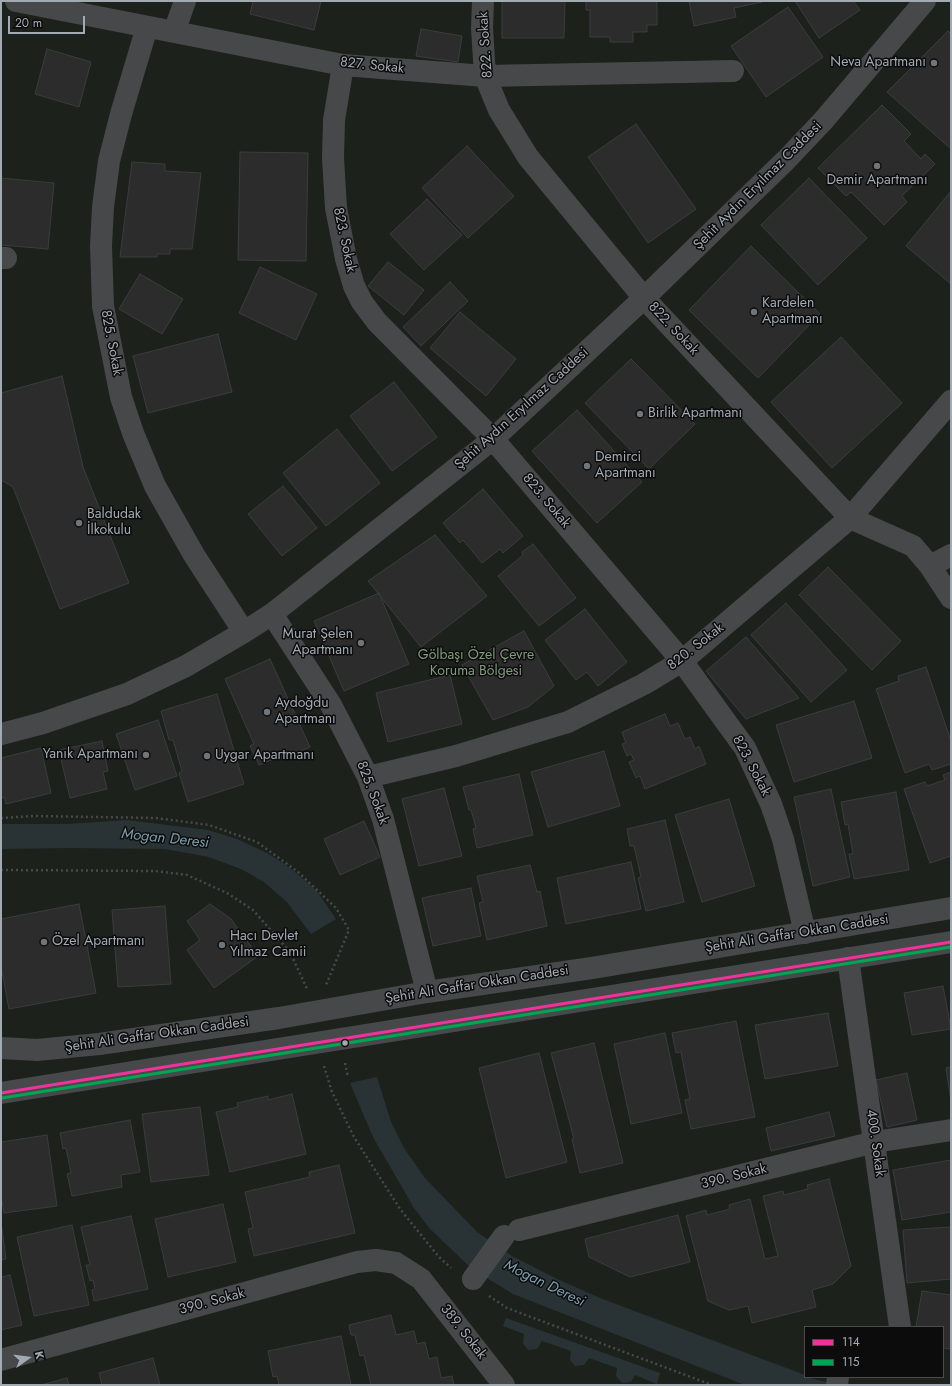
<!DOCTYPE html>
<meta charset="utf-8">
<style>
body{margin:0}
#map{position:relative;width:952px;height:1386px;overflow:hidden;background:#111112;font-family:Jost,sans-serif}
canvas{display:block}
.frame{position:absolute;inset:0;border:2px solid #a3abb2;pointer-events:none}
.legend{position:absolute;left:804px;top:1326px;width:140px;height:52px;box-sizing:border-box;background:#0c0c0d;border:1px solid #484c4f;margin:0;padding:5px 7px;list-style:none;font-size:12px;color:#a3abb2}
.legend li{display:flex;align-items:center;gap:8px;height:20px}
.legend b{width:20px;border:1px solid #484c4f}
.north{position:absolute;left:8px;top:1338px;width:40px;height:40px;-webkit-text-stroke:3px #0c0c0d;paint-order:stroke;rotate:76deg;font-size:11px;font-weight:700;line-height:16px;text-align:center;color:#a3abb2}
.north::after{content:'';display:block;margin:auto;width:14px;height:18px;background:#a3abb2;clip-path:polygon(50% 0,100% 100%,50% 72%,0 100%)}
.scale{position:absolute;left:8px;top:16px;width:77px;height:18px;box-sizing:border-box;border:2px solid #a3abb2;border-top:0;padding-left:5px;font-size:12px;line-height:14px;white-space:nowrap;color:#a3abb2;-webkit-text-stroke:3px #0c0c0d;paint-order:stroke}
</style>
<div id="map">
<canvas width="952" height="1386"></canvas>
<div class="frame"></div>
<ul class="legend">
<li><b style="height:5px;background:#ef339a"></b>114</li>
<li><b style="height:5px;background:#00a651"></b>115</li>
</ul>
<div class="north">K</div>
<div class="scale">20 m</div>
</div>
<script>
const ctx = document.querySelector('canvas').getContext('2d');
ctx.lineJoin = 'round';
function fill(path, color) {
  ctx.fillStyle = color;
  ctx.fill(path, 'evenodd');
}
function shape(rows) {
  const path = new Path2D();
  for (const r of rows) {
    path.moveTo(r[0], r[1]);
    for (let i = 2; i < r.length; i += 2) path.lineTo(r[i], r[i + 1]);
  }
  return path;
}
function trace(path, color, width, dash) {
  ctx.strokeStyle = color;
  ctx.lineWidth = width;
  ctx.lineCap = dash ? 'butt' : 'round';
  ctx.setLineDash(dash || []);
  ctx.stroke(path);
}
function write(font, color, halo, rows, align = 'center') {
  ctx.font = font + ' Jost,sans-serif';
  ctx.lineWidth = 3;
  ctx.setLineDash([]);
  ctx.textBaseline = 'middle';
  ctx.strokeStyle = halo;
  ctx.fillStyle = color;
  for (const [text, x, y, turn = 0] of rows) {
    ctx.save();
    ctx.translate(x, y);
    ctx.rotate((+turn || 0) * Math.PI / 180);
    ctx.textAlign = isNaN(turn) ? turn : align;
    if (halo) ctx.strokeText(text, 0, 0);
    ctx.fillText(text, 0, 0);
    ctx.restore();
  }
}
const green = shape([
 [1,1,951,1,951,1385,1,1385],
 [805,1327,943,1327,943,1377,805,1377]
]);
const water = shape([
 [127,820,208,830,237,839,267,853,289,867,316,890,336,919,311,934,287,902,264,882,243,870,209,857,165,849,70,848,1,849,1,824,68,824],
 [377,1077,391,1122,404,1148,424,1177,477,1232,512,1256,557,1279,600,1298,805,1375,805,1377,839,1385,745,1385,513,1294,471,1268,430,1229,414,1208,373,1137,350,1083],
 [506,1318,660,1373,657,1384,635,1375,631,1382,622,1383,616,1376,617,1368,589,1358,584,1365,575,1366,570,1360,571,1351,542,1341,537,1349,528,1350,523,1343,524,1334,503,1326]
]);
const building = shape([
 [253,1,321,1,314,30,250,14,253,1],
 [502,1,565,1,564,38,502,38,502,1],
 [586,1,657,1,657,25,647,25,647,32,633,32,633,42,610,42,610,37,590,37,590,10,586,10,586,1],
 [689,1,762,1,762,2,734,8,736,17,694,26,689,1],
 [795,1,853,1,860,10,819,38,795,1],
 [788,7,823,57,766,97,731,46,788,7],
 [421,29,462,36,458,62,416,56,421,29],
 [948,31,951,34,951,149,887,92,948,31],
 [47,49,91,62,79,107,35,94,47,49],
 [882,105,911,134,904,141,921,159,925,154,935,164,902,196,907,202,884,225,851,192,846,196,818,168,882,105],
 [636,124,696,209,648,243,588,157,636,124],
 [467,146,514,196,468,238,422,188,467,146],
 [240,152,308,153,306,261,238,260,240,152],
 [132,162,165,164,165,171,201,173,192,249,170,249,170,254,157,254,157,257,120,257,132,162],
 [1,178,54,183,48,249,1,245,1,178],
 [809,178,867,238,818,285,761,225,809,178],
 [951,191,951,284,906,246,951,191],
 [427,199,462,235,424,270,390,234,427,199],
 [751,246,820,314,758,378,689,310,751,246],
 [388,262,424,290,404,315,368,286,388,262],
 [260,267,317,294,296,340,239,313,260,267],
 [140,274,183,299,162,334,119,309,140,274],
 [450,282,468,301,421,346,403,327,450,282],
 [460,312,516,359,486,396,430,348,460,312],
 [218,334,232,392,148,413,133,356,218,334],
 [841,337,902,403,832,468,771,402,841,337],
 [631,359,695,424,649,469,585,403,631,359],
 [62,376,83,467,129,583,60,609,13,487,1,480,1,393,62,376],
 [394,382,437,437,392,471,350,416,394,382],
 [577,410,642,482,597,523,532,451,577,410],
 [337,429,380,483,326,526,283,473,337,429],
 [283,486,317,528,282,556,248,514,283,486],
 [483,489,523,536,503,553,500,549,482,563,463,540,460,543,443,523,483,489],
 [435,535,487,596,421,647,368,581,435,535],
 [533,544,576,598,539,626,498,576,523,555,522,552,533,544],
 [828,567,901,641,872,670,799,595,828,567],
 [379,593,409,664,344,691,314,621,379,593],
 [786,603,847,670,811,702,751,635,786,603],
 [585,609,627,662,598,686,587,672,576,680,545,640,585,609],
 [524,631,554,686,528,707,493,720,462,665,524,631],
 [746,637,799,698,746,719,706,671,746,637],
 [270,659,310,747,282,759,280,756,259,765,250,746,254,744,225,679,270,659],
 [926,667,951,741,951,764,932,770,929,764,905,773,876,689,899,681,898,676,926,667],
 [450,675,462,724,388,742,376,693,450,675],
 [217,694,244,784,188,802,179,773,182,771,173,740,169,740,161,711,217,694],
 [854,701,872,758,794,782,776,725,854,701],
 [665,714,670,726,678,723,685,739,690,737,695,749,699,746,706,764,645,789,640,776,636,778,629,762,634,760,631,754,627,756,622,744,626,743,622,732,665,714],
 [158,720,177,776,135,790,116,734,158,720],
 [102,741,108,771,103,772,107,789,70,798,59,750,102,741],
 [41,748,51,793,6,804,4,797,1,798,1,758,41,748],
 [604,751,620,806,548,827,531,772,604,751],
 [951,772,951,856,930,863,904,789,925,782,927,786,945,780,943,775,951,772],
 [519,774,533,835,477,848,473,829,476,828,471,810,469,810,463,787,519,774],
 [444,788,462,856,419,866,402,799,444,788],
 [831,789,850,877,813,886,794,797,831,789],
 [896,792,909,870,854,879,849,854,853,854,848,824,845,825,841,802,896,792],
 [729,799,755,886,702,902,675,815,729,799],
 [665,820,684,902,646,911,638,878,641,877,634,846,630,846,627,829,665,820],
 [364,821,380,857,340,875,324,839,364,821],
 [631,862,641,909,566,924,557,878,631,862],
 [530,865,537,892,540,891,547,926,487,940,479,903,483,902,477,876,530,865],
 [471,888,481,936,433,946,422,898,471,888],
 [79,904,96,993,9,1009,1,966,1,919,79,904],
 [210,904,231,919,258,956,214,988,187,950,200,940,187,921,210,904],
 [165,906,171,984,118,987,112,910,165,906],
 [943,986,951,1029,912,1035,904,993,943,986],
 [828,1013,838,1066,765,1079,755,1025,828,1013],
 [736,1021,755,1117,691,1129,685,1100,690,1099,681,1052,676,1053,672,1033,736,1021],
 [665,1033,682,1113,631,1124,614,1044,665,1033],
 [594,1043,623,1163,580,1173,572,1139,574,1139,551,1053,594,1043],
 [539,1053,567,1162,506,1178,479,1068,539,1053],
 [951,1067,951,1101,946,1068,951,1067],
 [907,1073,917,1120,887,1127,876,1080,907,1073],
 [292,1094,306,1154,230,1172,216,1112,238,1107,237,1103,268,1096,268,1100,292,1094],
 [200,1107,209,1175,151,1182,142,1114,200,1107],
 [829,1112,835,1136,771,1151,766,1128,829,1112],
 [130,1120,140,1172,121,1175,122,1187,72,1196,67,1174,71,1173,66,1148,63,1149,60,1133,130,1120],
 [47,1135,57,1206,4,1213,1,1195,1,1142,47,1135],
 [951,1160,951,1212,902,1220,893,1170,951,1160],
 [339,1165,355,1233,254,1256,248,1229,253,1228,245,1192,310,1177,309,1172,339,1165],
 [829,1179,851,1266,833,1284,812,1290,816,1307,752,1323,748,1306,729,1310,708,1301,686,1216,706,1210,707,1215,730,1209,729,1205,750,1199,765,1259,778,1256,763,1196,783,1191,784,1195,808,1189,807,1185,829,1179],
 [223,1204,236,1262,168,1277,155,1219,223,1204],
 [678,1215,690,1262,630,1277,589,1257,585,1239,678,1215],
 [131,1216,148,1289,94,1301,92,1290,95,1289,93,1280,90,1281,86,1265,90,1265,81,1227,131,1216],
 [1,1222,6,1259,1,1260,1,1222],
 [72,1225,89,1305,34,1316,17,1237,72,1225],
 [951,1227,951,1279,907,1283,903,1230,951,1227],
 [10,1275,22,1325,1,1330,1,1277,10,1275],
 [922,1291,951,1295,951,1349,943,1348,943,1327,916,1327,922,1291],
 [391,1315,396,1335,414,1331,417,1344,425,1342,429,1359,437,1357,441,1378,452,1376,454,1385,371,1385,364,1355,360,1356,355,1335,351,1335,349,1325,391,1315],
 [341,1336,351,1385,279,1385,277,1376,273,1377,268,1351,341,1336],
 [153,1358,160,1385,102,1385,99,1373,153,1358],
 [67,1378,69,1385,41,1385,67,1378]
]);
const path = shape([
 [1,818,34,816,156,818,209,825,257,842,298,872,336,908,349,930,326,985],
 [1,870,155,871,187,875,227,893,253,910,290,952,307,989],
 [345,1063,348,1077],
 [324,1066,332,1092,354,1137,400,1209,439,1257,451,1268],
 [489,1296,507,1308,712,1385]
]);
const minor = shape([
 [16,1,343,65,485,76,733,71],
 [483,1,482,28,485,76,499,110,528,157,644,298,850,518,913,546,930,566,951,598],
 [147,27,121,114,109,161,103,207,101,246,103,306,121,397,133,433,155,486,194,555,244,632],
 [174,32,185,1],
 [343,65,334,120,333,158,336,208,346,259,354,286,362,302,377,322,493,439,682,661,726,722,745,748,771,804,783,839,805,933],
 [1,258,6,258],
 [930,566,951,555],
 [272,614,331,705,368,777,383,819,427,992],
 [1,734,43,723,127,694,186,666,244,632,272,614,493,439,644,298,787,159,823,121,925,1],
 [368,777,456,756,568,722,644,684,682,661,850,518,951,401],
 [848,958,900,1327],
 [1,1048,37,1050,99,1044,279,1018,427,992,592,968,951,908],
 [1,1093,951,942],
 [519,1230,875,1142,951,1130],
 [473,1279,504,1236],
 [1,1360,357,1262,376,1260,396,1263,421,1279,504,1385],
 [837,1385,838,1377]
]);
const bus1 = shape([
 [1,1093,951,942]
]);
const bus2 = shape([
 [2,1098,951,947]
]);
const markers = [
 [934,63,4,"#70757a"],
 [877,166,4,"#70757a"],
 [754,312,4,"#70757a"],
 [640,414,4,"#70757a"],
 [587,466,4,"#70757a"],
 [79,523,4,"#70757a"],
 [361,643,4,"#70757a"],
 [267,712,4,"#70757a"],
 [146,755,4,"#70757a"],
 [207,756,4,"#70757a"],
 [44,942,4,"#70757a"],
 [222,945,4,"#70757a"],
 [345,1043,3.5,"#a3abb2"]
];
const streetNames = [
 ["822. Sokak",486,45,-94],
 ["827. Sokak",372,66,6],
 ["Şehit Aydın Eryılmaz Caddesi",758,186,-45],
 ["823. Sokak",344,240,78],
 ["822. Sokak",673,329,47],
 ["825. Sokak",111,343,79],
 ["Şehit Aydın Eryılmaz Caddesi",522,409,-42],
 ["823. Sokak",546,501,50],
 ["820. Sokak",696,647,-38],
 ["823. Sokak",751,766,62],
 ["825. Sokak",372,793,69],
 ["Şehit Ali Gaffar Okkan Caddesi",797,934,-9],
 ["Şehit Ali Gaffar Okkan Caddesi",477,985,-9],
 ["Şehit Ali Gaffar Okkan Caddesi",157,1035,-8],
 ["400. Sokak",875,1143,82],
 ["390. Sokak",734,1177,-14],
 ["390. Sokak",212,1302,-15],
 ["389. Sokak",463,1332,52]
];
const poiNames = [
 ["Neva Apartmanı",926,63,"right"],
 ["Demir Apartmanı",877,181,"center"],
 ["Kardelen",762,304],
 ["Apartmanı",762,320],
 ["Birlik Apartmanı",648,414],
 ["Demirci",595,458],
 ["Apartmanı",595,474],
 ["Baldudak",87,515],
 ["İlkokulu",87,531],
 ["Murat Şelen",353,635,"right"],
 ["Apartmanı",353,651,"right"],
 ["Aydoğdu",275,704],
 ["Apartmanı",275,720],
 ["Yanık Apartmanı",138,755,"right"],
 ["Uygar Apartmanı",215,756],
 ["Hacı Devlet",230,937],
 ["Yılmaz Camii",230,953],
 ["Özel Apartmanı",52,942]
];
const parkNames = [
 ["Gölbaşı Özel Çevre",476,656],
 ["Koruma Bölgesi",476,672]
];
const waterNames = [
 ["Mogan Deresi",165,839,6],
 ["Mogan Deresi",544,1284,26]
];
fill(green, '#1c211c');
fill(water, '#293336');
fill(building, '#2c2c2d');
trace(building, '#3a3c3e', 1);
trace(path, '#47494c', 2.5, [2, 3]);
trace(minor, '#46484a', 22);
trace(bus1, '#ef339a', 3);
trace(bus2, '#00a651', 3);
for (const [x, y, r, color] of markers) {
  const dot = new Path2D();
  dot.arc(x, y, r, 0, 2 * Math.PI);
  ctx.fillStyle = color;
  ctx.fill(dot);
  trace(dot, '#0c0c0d', 1.5);
}
write('14px', '#a3abb2', '#0c0c0d', streetNames);
write('14px', '#a3abb2', '#0c0c0d', poiNames, 'left');
write('14px', '#809c7b', '#0c0c0d', parkNames);
write('italic 15px', '#7c9fab', '#0c0c0d', waterNames);
</script>
